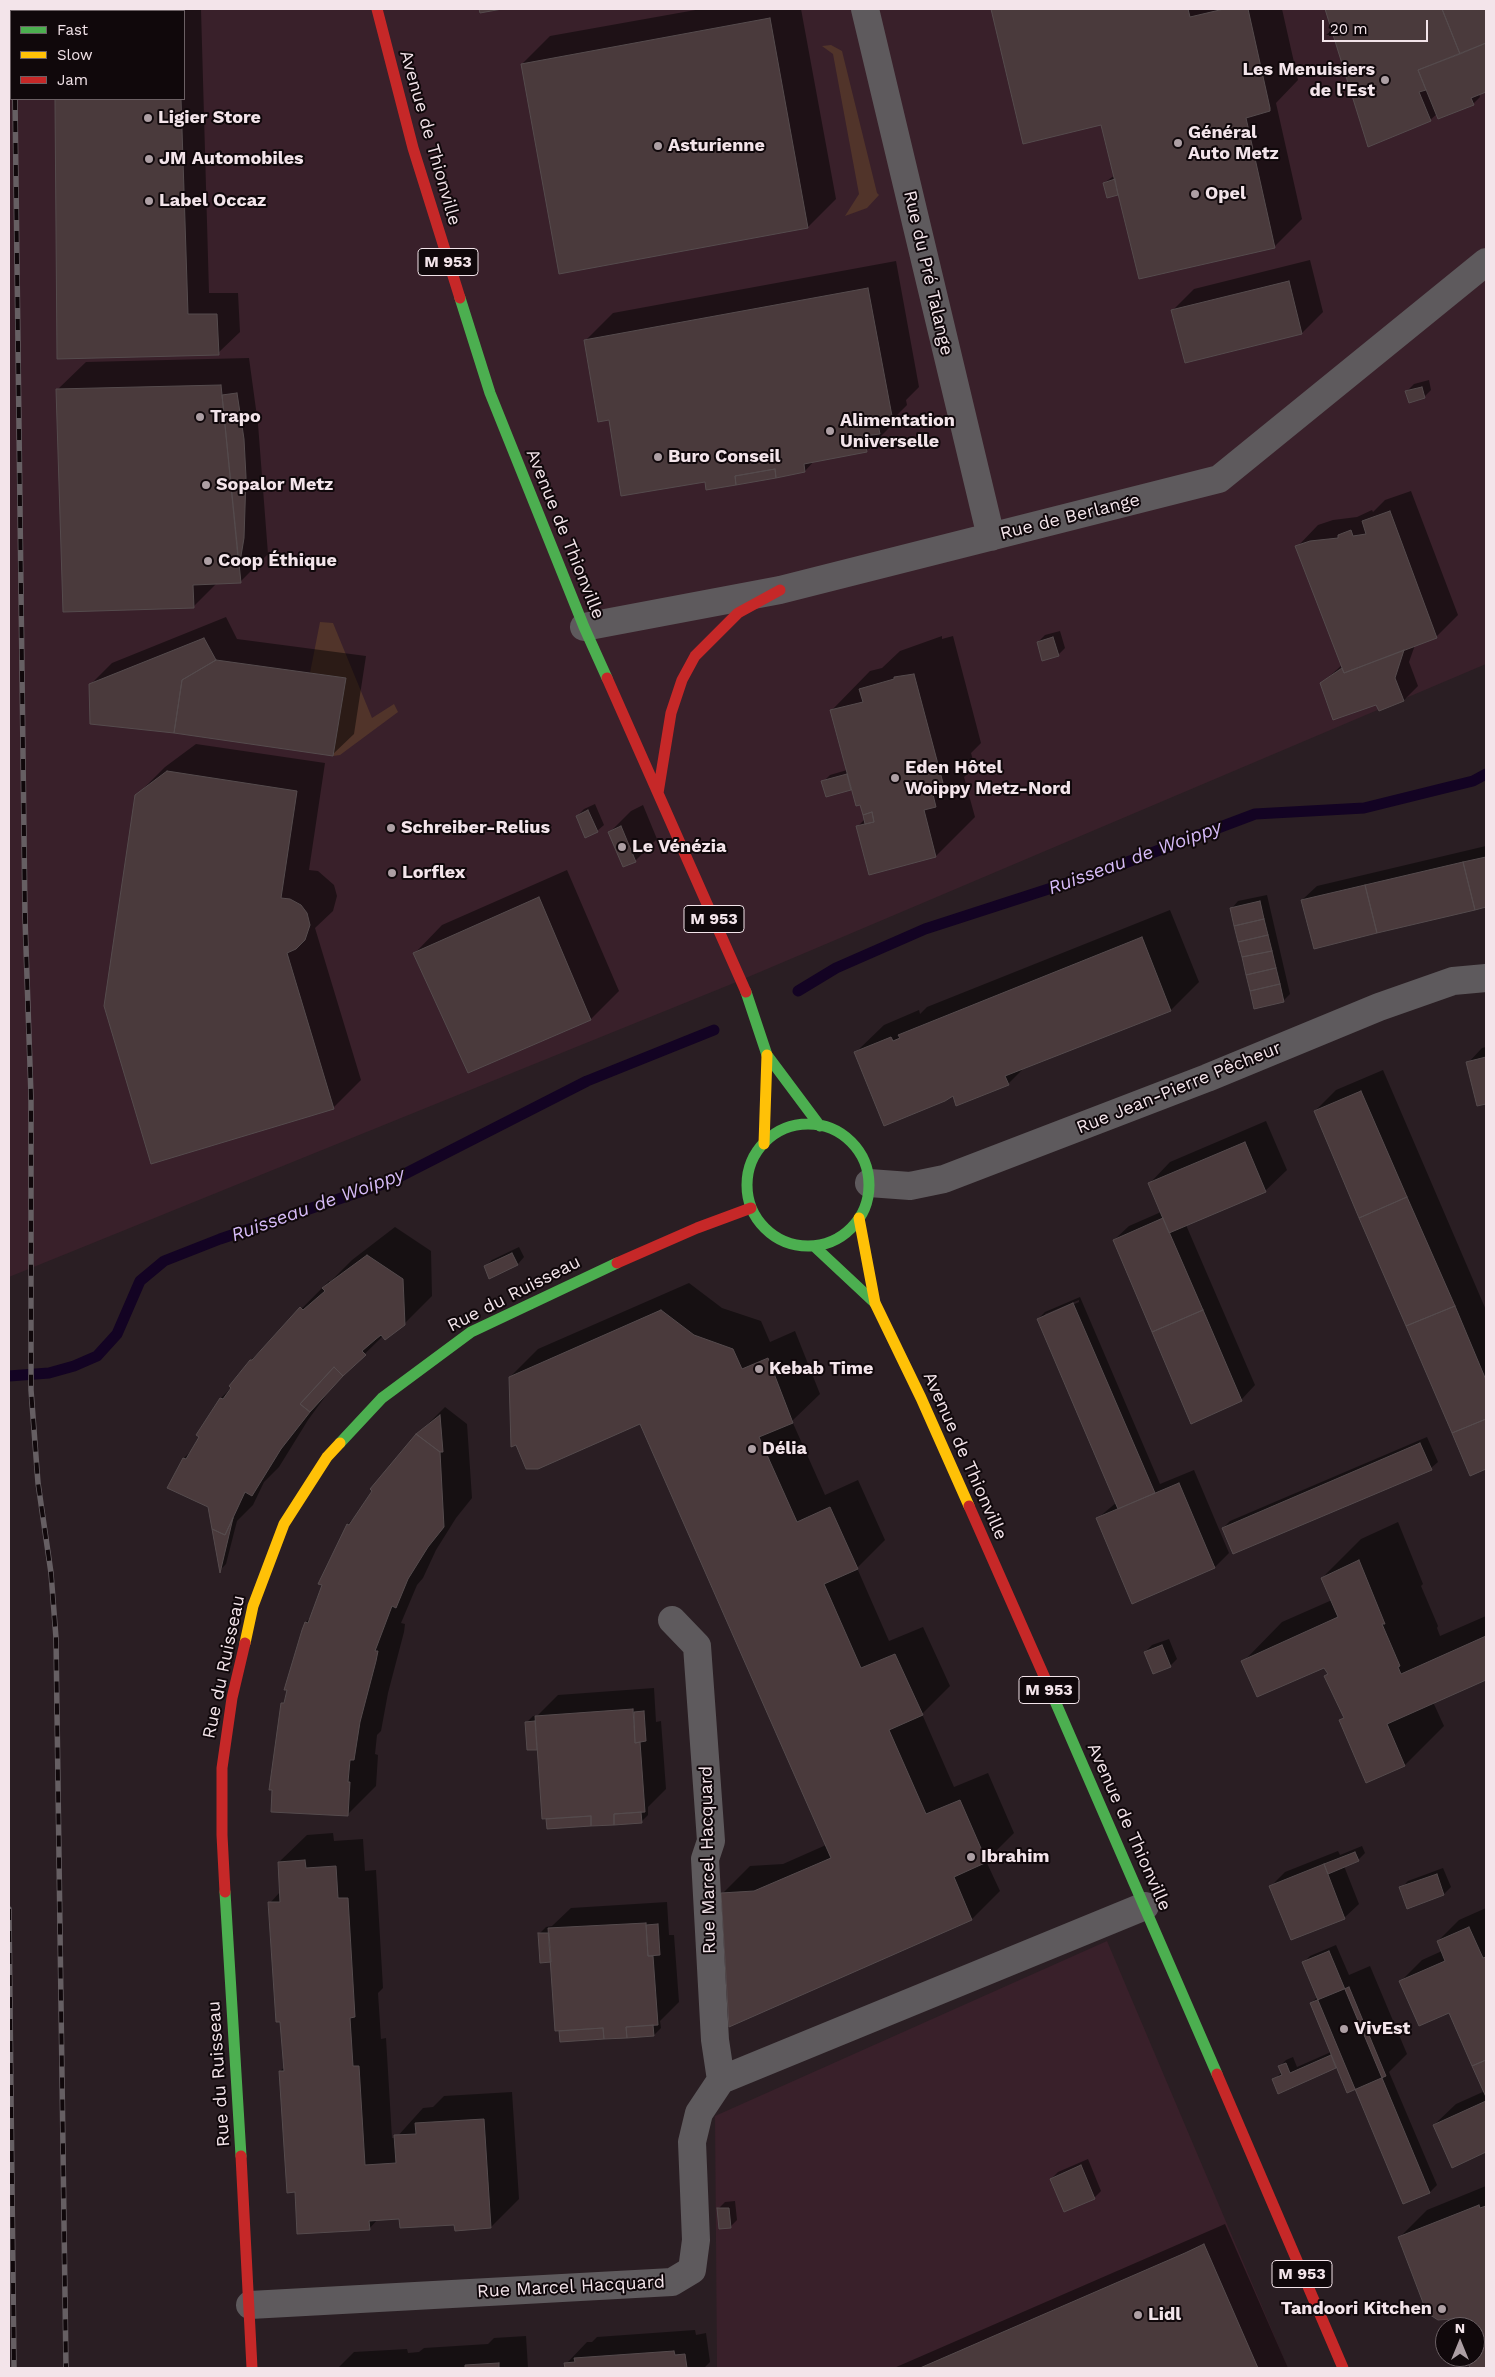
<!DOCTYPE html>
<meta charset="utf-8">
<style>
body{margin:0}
#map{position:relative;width:1495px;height:2377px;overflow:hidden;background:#2a1e23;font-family:"Work Sans",sans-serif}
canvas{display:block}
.frame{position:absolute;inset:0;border:10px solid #f3e4ea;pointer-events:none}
.legend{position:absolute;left:10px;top:10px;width:175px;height:90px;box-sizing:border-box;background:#10080b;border:1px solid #6b6064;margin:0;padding:6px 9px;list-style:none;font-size:15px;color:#f3e4ea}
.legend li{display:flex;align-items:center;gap:10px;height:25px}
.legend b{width:25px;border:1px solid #6b6064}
.north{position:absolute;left:1435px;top:2317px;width:50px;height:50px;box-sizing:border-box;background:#10080b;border:1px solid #6b6064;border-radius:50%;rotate:0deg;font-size:14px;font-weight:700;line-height:20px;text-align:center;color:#f3e4ea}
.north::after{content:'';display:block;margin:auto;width:18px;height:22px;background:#ad9fa4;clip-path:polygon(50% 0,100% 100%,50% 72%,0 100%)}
.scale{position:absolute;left:1322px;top:20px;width:106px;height:22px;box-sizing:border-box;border:2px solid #f3e4ea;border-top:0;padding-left:6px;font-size:15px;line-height:18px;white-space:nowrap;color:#f3e4ea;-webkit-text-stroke:4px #10080b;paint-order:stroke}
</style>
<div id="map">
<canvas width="1495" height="2377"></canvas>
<div class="frame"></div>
<ul class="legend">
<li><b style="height:6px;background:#4caf50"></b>Fast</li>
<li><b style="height:6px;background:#ffc107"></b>Slow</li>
<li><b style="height:6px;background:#c62828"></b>Jam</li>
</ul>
<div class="north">N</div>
<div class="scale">20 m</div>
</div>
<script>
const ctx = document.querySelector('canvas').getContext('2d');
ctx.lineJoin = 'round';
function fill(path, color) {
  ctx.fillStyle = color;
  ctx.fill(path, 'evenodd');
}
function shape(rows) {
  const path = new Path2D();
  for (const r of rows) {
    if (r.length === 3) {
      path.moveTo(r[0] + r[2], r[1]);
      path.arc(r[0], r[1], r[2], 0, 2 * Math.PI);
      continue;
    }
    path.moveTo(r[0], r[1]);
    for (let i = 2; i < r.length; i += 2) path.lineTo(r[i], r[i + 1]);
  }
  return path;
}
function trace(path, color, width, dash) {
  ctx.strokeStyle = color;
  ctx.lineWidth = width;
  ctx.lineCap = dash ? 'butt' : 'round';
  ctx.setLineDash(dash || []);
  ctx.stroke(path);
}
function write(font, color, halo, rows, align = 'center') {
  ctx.font = font + ' "Work Sans",sans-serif';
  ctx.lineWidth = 4;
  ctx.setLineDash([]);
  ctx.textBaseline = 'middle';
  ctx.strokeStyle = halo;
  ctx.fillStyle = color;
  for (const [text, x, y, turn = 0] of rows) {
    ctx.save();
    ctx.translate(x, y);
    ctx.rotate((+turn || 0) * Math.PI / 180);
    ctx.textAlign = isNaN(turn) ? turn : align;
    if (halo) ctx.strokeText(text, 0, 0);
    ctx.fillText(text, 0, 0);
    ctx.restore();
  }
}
const built = shape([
 [9,9,1486,9,1486,664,734,983,9,1277],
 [11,11,184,11,184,99,11,99],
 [1107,1941,1288,2368,717,2368,715,2116]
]);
const green = shape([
 [831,45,842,51,877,193,879,195,867,208,845,216,859,194,833,54,822,46],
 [320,622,333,623,372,718,394,704,398,712,340,755,333,756,346,678,310,673]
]);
const shadow = shape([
 [55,9,201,9,209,293,238,293,240,332,218,353,58,358,56,99,184,99,184,11,55,11],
 [701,9,801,9,836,199,808,227,522,64,550,36],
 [992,9,1282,9,1298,80,1276,103,1302,219,1274,247,1119,193,1118,194,1104,183,1115,175,1102,124,1024,143],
 [1326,9,1486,9,1486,91,1479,94,1480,97,1473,104,1437,114,1430,120,1369,146],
 [1310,260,1323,312,1302,333,1173,310,1194,289],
 [896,261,919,387,906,400,907,405,893,419,894,423,866,451,815,460,805,471,706,481,610,418,585,341,613,313],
 [249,358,258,424,268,554,240,582,217,583,193,607,58,389,86,362],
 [1429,380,1431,390,1424,397,1407,391,1414,384],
 [1411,491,1458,615,1436,637,1415,645,1409,662,1418,686,1404,700,1377,704,1321,684,1342,665,1297,547,1318,525,1333,520,1357,517,1372,510,1373,512,1385,500],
 [226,617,237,639,366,656,354,734,332,755,90,685,112,663],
 [1060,631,1065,648,1058,655,1038,642,1045,635],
 [942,636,942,639,953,636,981,743,971,753,975,767,964,777,975,817,936,856,858,826,865,819,861,804,852,789,826,795,823,782,830,775,847,770,831,711,870,671,882,668,900,651],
 [196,744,325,763,309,870,318,871,334,885,337,896,333,911,315,928,361,1080,333,1108,136,796,165,767],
 [595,804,604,825,597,831,577,816,584,809],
 [643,805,657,839,636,860,624,865,610,832,631,811],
 [1486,846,1486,906,1314,947,1302,900,1317,886],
 [567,870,619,991,591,1019,469,1071,415,953,442,925],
 [1267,895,1290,994,1283,1001,1232,908,1238,901],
 [1170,910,1199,982,1171,1010,1025,1067,1008,1084,953,1094,856,1052,884,1025,919,1010,920,1014,927,1007],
 [1486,1047,1486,1103,1478,1105,1468,1063,1482,1048],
 [1383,1070,1486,1310,1486,1468,1471,1474,1315,1111,1336,1090],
 [1266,1121,1287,1170,1265,1191,1186,1225,1255,1385,1241,1400,1114,1240,1129,1226,1161,1212,1149,1184,1170,1162],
 [395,1227,431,1251,432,1296,404,1324,383,1336,335,1383,308,1420,279,1467,264,1482,253,1505,237,1521,226,1564,220,1570,209,1506,184,1458,193,1449,221,1398,232,1387,231,1386,251,1360,329,1281,330,1282,352,1260],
 [519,1247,524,1257,518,1264,490,1277,485,1267,492,1260],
 [689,1283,722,1308,761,1321,770,1342,795,1331,820,1394,792,1421,825,1495,858,1480,885,1540,857,1568,889,1641,923,1627,950,1686,922,1714,954,1787,988,1773,1014,1833,986,1861,1000,1891,972,1919,730,2025,722,1894,750,1866,783,1864,826,1845,640,1423,510,1377,538,1349],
 [1080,1297,1160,1484,1194,1470,1229,1553,1215,1567,1133,1602,1098,1518,1117,1502,1038,1319,1045,1312],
 [1079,1300,1079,1302,1045,1317,1045,1314],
 [445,1407,467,1424,472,1498,456,1518,436,1550,423,1578,417,1585,401,1623,405,1624,404,1632,388,1693,381,1731,377,1735,375,1754,378,1755,376,1786,348,1814,283,1703,286,1700,303,1630,306,1622,311,1617,338,1544,348,1524,358,1514,417,1435],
 [1427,1437,1438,1462,1431,1468,1223,1528,1230,1521],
 [1398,1522,1423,1584,1421,1586,1438,1626,1437,1628,1440,1636,1486,1616,1486,1678,1433,1702,1444,1726,1405,1765,1367,1781,1341,1720,1344,1717,1326,1676,1329,1673,1325,1666,1243,1662,1282,1622,1332,1600,1322,1578,1361,1539],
 [1169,1639,1177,1659,1170,1666,1145,1652,1152,1645],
 [654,1688,656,1722,661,1721,666,1789,648,1807,648,1815,641,1822,548,1819,550,1817,538,1747,537,1749,526,1723,533,1716,537,1716,558,1695],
 [333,1833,334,1841,363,1839,365,1871,376,1870,383,1988,378,1993,381,2039,386,2038,392,2138,396,2138,423,2108,433,2107,444,2096,512,2092,519,2199,491,2227,401,2218,378,2219,369,2229,296,2191,280,2071,285,2067,270,1903,280,1892,279,1862,307,1835],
 [1362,1846,1365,1853,1358,1860,1344,1866,1359,1904,1344,1918,1271,1886,1285,1872,1338,1851,1340,1855],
 [1443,1868,1451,1887,1444,1894,1401,1888,1408,1881],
 [667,1902,669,1935,674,1935,679,2002,660,2021,661,2028,654,2035,560,2032,562,2029,552,1961,539,1934,546,1927,552,1926,571,1908],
 [1486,1908,1486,2151,1453,2167,1434,2125,1456,2104,1485,2091,1449,2012,1401,1981,1422,1960,1442,1951,1438,1941,1459,1920],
 [1336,1945,1349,1975,1370,1966,1407,2054,1389,2072,1437,2185,1430,2192,1404,2202,1357,2090,1337,2066,1279,2092,1274,2080,1282,2072,1280,2066,1286,2060,1293,2057,1297,2067,1331,2052,1311,2004,1318,1996,1303,1963,1310,1956],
 [1088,2159,1101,2191,1094,2198,1051,2179,1058,2172],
 [1486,2186,1486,2368,1471,2368,1467,2357,1475,2357,1475,2327,1456,2327,1452,2317,1399,2238,1427,2210],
 [735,2201,737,2220,730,2227,718,2209,725,2202],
 [1225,2224,1288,2368,894,2368],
 [695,2330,696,2335,706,2333,710,2362,704,2368,566,2368,566,2364,587,2342,592,2342,597,2337],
 [526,2336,528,2368,338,2368,354,2352,407,2349,408,2353,419,2352,424,2348,488,2344,494,2338]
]);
const stream = shape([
 [798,991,836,968,925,929,1101,872,1255,814,1364,808,1473,781,1486,774],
 [9,1376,49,1373,74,1366,97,1356,117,1334,140,1281,164,1261,220,1239,389,1182,587,1081,714,1030]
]);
const building = shape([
 [54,9,180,9,180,11,54,11,54,9],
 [479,9,502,9,480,13,479,9],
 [991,9,1188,9,1190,17,1224,9,1248,9,1270,108,1270,111,1246,118,1275,248,1139,279,1101,125,1023,144,991,9],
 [1325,9,1442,9,1460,54,1418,70,1426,90,1419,92,1431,121,1368,147,1325,9],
 [1442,9,1486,9,1486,43,1460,54,1442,9],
 [770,18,808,228,559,274,521,64,770,18],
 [1486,43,1486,92,1471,98,1474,105,1438,119,1418,70,1486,43],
 [55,99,181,99,188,314,217,314,219,355,57,359,55,99],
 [1115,179,1118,195,1107,198,1103,183,1115,179],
 [1289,281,1302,334,1185,363,1171,310,1289,281],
 [868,288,892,416,877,419,880,434,864,436,867,452,804,464,805,472,776,478,775,469,735,476,736,485,706,490,705,482,621,496,609,420,598,422,584,340,868,288],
 [221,385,241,583,193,585,194,608,63,612,56,389,221,385],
 [1422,387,1425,398,1409,403,1405,391,1422,387],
 [237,393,244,439,246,477,244,538,239,568,222,395,237,393],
 [775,469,776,478,736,485,735,476,775,469],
 [1390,511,1437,638,1344,673,1295,546,1310,541,1338,538,1338,535,1351,530,1353,536,1366,534,1362,521,1390,511],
 [1053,637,1059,656,1042,661,1037,642,1053,637],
 [204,638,216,660,182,680,174,733,90,724,89,684,204,638],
 [1404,650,1395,678,1404,701,1379,711,1376,705,1333,720,1320,683,1342,668,1344,673,1404,650],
 [216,660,346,678,333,756,174,733,182,680,216,660],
 [914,674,943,783,931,786,936,807,924,810,936,857,869,875,856,826,874,822,872,812,863,815,860,805,856,806,830,710,863,702,859,689,894,679,894,677,914,674],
 [167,771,297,791,281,898,290,899,301,905,307,913,310,925,305,940,296,949,287,953,334,1109,151,1164,104,1006,135,795,167,771],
 [847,774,851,790,826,797,821,781,847,774],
 [588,810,598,832,585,838,576,816,588,810],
 [872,812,874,822,865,824,863,815,872,812],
 [621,826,636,862,623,867,608,832,621,826],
 [1486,857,1486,907,1475,910,1463,862,1486,857],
 [1463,862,1475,910,1377,933,1365,885,1463,862],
 [1365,885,1377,933,1314,949,1301,900,1365,885],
 [539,897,591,1020,468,1073,413,953,539,897],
 [1260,901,1264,919,1234,926,1230,908,1260,901],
 [1264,919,1268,935,1238,942,1234,926,1264,919],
 [1268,935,1272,951,1242,957,1238,942,1268,935],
 [1142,937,1171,1011,1005,1076,1009,1085,956,1106,953,1096,945,1101,884,1126,854,1052,891,1037,893,1041,900,1038,898,1035,1142,937],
 [1272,951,1276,968,1246,975,1242,957,1272,951],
 [1276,968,1280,984,1250,991,1246,975,1276,968],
 [1280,984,1284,1002,1254,1009,1250,991,1280,984],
 [1486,1057,1486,1104,1477,1106,1466,1062,1486,1057],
 [1361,1091,1407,1197,1359,1218,1314,1111,1361,1091],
 [1245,1142,1266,1192,1169,1233,1148,1183,1245,1142],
 [1407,1197,1455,1306,1406,1326,1359,1218,1407,1197],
 [1163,1218,1203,1310,1152,1332,1113,1240,1163,1218],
 [512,1253,518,1265,489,1279,484,1266,512,1253],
 [367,1255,403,1279,405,1325,385,1340,381,1335,376,1339,362,1351,366,1355,343,1376,334,1367,300,1404,310,1412,281,1449,252,1496,245,1492,225,1535,212,1529,208,1507,167,1488,183,1458,186,1459,199,1437,196,1435,220,1398,223,1399,231,1388,229,1386,250,1360,252,1360,300,1307,303,1310,325,1291,322,1288,367,1255],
 [1073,1303,1155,1493,1118,1509,1037,1319,1073,1303],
 [1455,1306,1486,1380,1486,1419,1452,1433,1406,1326,1455,1306],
 [661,1310,694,1335,733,1349,742,1369,768,1358,793,1423,759,1437,797,1522,830,1507,858,1569,824,1584,861,1668,895,1654,923,1715,889,1730,926,1814,960,1800,987,1862,954,1877,972,1920,729,2027,721,1893,754,1891,831,1858,640,1424,538,1469,526,1469,516,1445,511,1447,509,1377,661,1310],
 [1203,1310,1242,1401,1191,1424,1152,1332,1203,1310],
 [334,1367,343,1376,310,1412,300,1404,334,1367],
 [440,1415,443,1452,440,1452,416,1434,440,1415],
 [1486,1419,1486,1469,1470,1476,1452,1433,1486,1419],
 [416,1434,440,1452,444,1527,428,1547,408,1579,396,1608,392,1606,375,1651,378,1651,376,1661,360,1722,354,1760,350,1760,348,1782,350,1782,348,1816,271,1812,272,1790,269,1790,281,1703,284,1703,287,1690,284,1690,302,1630,305,1622,308,1623,322,1585,318,1584,347,1524,349,1525,372,1491,370,1489,416,1434],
 [1420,1443,1432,1470,1233,1554,1222,1528,1420,1443],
 [1179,1483,1215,1568,1132,1604,1096,1518,1179,1483],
 [233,1518,220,1573,212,1529,225,1535,233,1518],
 [1359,1560,1385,1624,1382,1624,1400,1666,1398,1667,1401,1674,1486,1636,1486,1680,1387,1724,1405,1766,1366,1783,1339,1720,1344,1718,1324,1676,1328,1674,1324,1668,1257,1697,1241,1661,1338,1617,1321,1578,1359,1560],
 [1162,1645,1171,1667,1153,1674,1144,1652,1162,1645],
 [633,1709,635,1743,640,1742,645,1812,614,1814,614,1825,591,1826,591,1816,542,1819,535,1716,633,1709],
 [644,1711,646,1741,635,1743,634,1712,644,1711],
 [535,1721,537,1750,527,1750,525,1722,535,1721],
 [641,1812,642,1823,614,1825,614,1814,641,1812],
 [591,1816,591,1826,547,1829,546,1819,591,1816],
 [1355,1852,1359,1861,1328,1874,1324,1864,1355,1852],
 [305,1860,306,1868,336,1866,338,1898,348,1898,355,2017,350,2018,353,2066,359,2066,365,2165,396,2163,394,2135,416,2134,415,2123,484,2119,491,2228,455,2231,454,2225,400,2228,399,2219,369,2221,370,2230,297,2234,295,2192,287,2193,279,2071,284,2071,280,2022,276,2022,268,1902,280,1902,278,1862,305,1860],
 [1324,1864,1345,1919,1291,1940,1269,1886,1324,1864],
 [1437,1874,1444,1895,1407,1909,1399,1887,1437,1874],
 [646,1923,648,1956,653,1956,658,2025,626,2027,627,2038,604,2039,603,2028,555,2031,548,1928,646,1923],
 [658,1924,660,1955,648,1956,646,1925,658,1924],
 [1469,1927,1483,1958,1486,1957,1486,2060,1472,2066,1449,2013,1419,2026,1399,1981,1445,1961,1437,1941,1469,1927],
 [538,1933,549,1933,551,1962,540,1963,538,1933],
 [1329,1951,1430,2193,1403,2204,1302,1962,1329,1951],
 [1349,1987,1386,2076,1347,2093,1310,2003,1349,1987],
 [653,2025,654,2036,627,2038,626,2027,653,2025],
 [603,2028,604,2039,560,2042,559,2031,603,2028],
 [1331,2055,1336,2068,1278,2094,1272,2079,1282,2075,1278,2066,1286,2063,1290,2073,1331,2055],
 [1486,2060,1486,2097,1472,2066,1486,2060],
 [1486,2101,1486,2152,1452,2168,1433,2125,1486,2101],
 [1081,2165,1095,2199,1064,2212,1050,2179,1081,2165],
 [1479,2205,1480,2208,1486,2206,1486,2368,1470,2368,1466,2357,1475,2357,1475,2327,1454,2327,1451,2319,1438,2320,1427,2313,1398,2237,1479,2205],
 [717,2208,729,2208,731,2228,719,2229,717,2208],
 [1204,2244,1258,2368,920,2368,1185,2253,1204,2244],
 [674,2351,675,2355,685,2354,687,2368,565,2368,564,2363,575,2362,574,2358,674,2351],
 [499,2363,499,2368,465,2368,465,2365,499,2363]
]);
const street = shape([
 [865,9,991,537],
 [584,627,780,590,1219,479,1486,262],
 [869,1183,910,1186,944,1179,1207,1078,1379,1007,1453,981,1486,978],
 [672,1620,697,1646,711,1841,705,1859,715,2040,721,2080],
 [250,2305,672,2282,692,2270,696,2240,692,2142,699,2113,721,2080,1145,1906]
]);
const fast = shape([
 [460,298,490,393,584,627,607,678],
 [746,992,767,1055,820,1126],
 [808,1185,61],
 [814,1246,875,1303],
 [340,1443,382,1398,471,1332,617,1263],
 [1048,1685,1217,2074],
 [225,1892,241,2156]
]);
const slow = shape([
 [764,1144,767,1055],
 [859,1218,875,1303,921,1398,969,1506],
 [245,1643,253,1606,284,1524,327,1457,340,1443]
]);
const jam = shape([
 [377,9,413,148,460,298],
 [607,678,746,992],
 [658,793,671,713,682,680,695,656,738,613,780,590],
 [617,1263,697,1228,751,1208],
 [969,1506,1048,1685],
 [225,1892,222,1835,222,1768,232,1698,245,1643],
 [1217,2074,1343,2368],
 [241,2156,252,2368]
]);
const rail = shape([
 [14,9,14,11],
 [15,99,25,918,31,1096,31,1390,38,1483,51,1573,56,1638,66,2368],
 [9,1909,14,2368]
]);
const markers = [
 [1385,80,5,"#ad9fa4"],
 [148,118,5,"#ad9fa4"],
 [1178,143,5,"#ad9fa4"],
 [658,146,5,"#ad9fa4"],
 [149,159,5,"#ad9fa4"],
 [1195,194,5,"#ad9fa4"],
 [149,201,5,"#ad9fa4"],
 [200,417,5,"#ad9fa4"],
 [830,431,5,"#ad9fa4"],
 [658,457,5,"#ad9fa4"],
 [206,485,5,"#ad9fa4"],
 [208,561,5,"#ad9fa4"],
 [895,778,5,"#ad9fa4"],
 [391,828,5,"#ad9fa4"],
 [622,847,5,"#ad9fa4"],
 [392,873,5,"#ad9fa4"],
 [759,1369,5,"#ad9fa4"],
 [752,1449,5,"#ad9fa4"],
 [971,1857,5,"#ad9fa4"],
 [1344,2029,5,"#ad9fa4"],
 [1442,2309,5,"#ad9fa4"],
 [1138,2315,5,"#ad9fa4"]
];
const shields = [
 [448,262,60],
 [714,919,60],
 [1049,1690,60],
 [1302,2274,60]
];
const shieldNames = [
 ["M 953",448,262],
 ["M 953",714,919],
 ["M 953",1049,1690],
 ["M 953",1302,2274]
];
const poiNames = [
 ["Les Menuisiers",1375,70,"right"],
 ["de l'Est",1375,91,"right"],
 ["Ligier Store",158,118],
 ["Général",1188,133],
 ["Auto Metz",1188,154],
 ["Asturienne",668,146],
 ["JM Automobiles",159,159],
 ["Opel",1205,194],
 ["Label Occaz",159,201],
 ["Trapo",210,417],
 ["Alimentation",840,421],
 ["Universelle",840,442],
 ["Buro Conseil",668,457],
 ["Sopalor Metz",216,485],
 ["Coop Éthique",218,561],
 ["Eden Hôtel",905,768],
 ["Woippy Metz-Nord",905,789],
 ["Schreiber-Relius",401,828],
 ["Le Vénézia",632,847],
 ["Lorflex",402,873],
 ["Kebab Time",769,1369],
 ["Délia",762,1449],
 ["Ibrahim",981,1857],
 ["VivEst",1354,2029],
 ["Tandoori Kitchen",1432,2309,"right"],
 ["Lidl",1148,2315]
];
const streetNames = [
 ["Avenue de Thionville",430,138,74],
 ["Rue du Pré Talange",928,273,77],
 ["Rue de Berlange",1070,517,-14],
 ["Avenue de Thionville",565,534,68],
 ["Rue Jean-Pierre Pêcheur",1179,1088,-22],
 ["Rue du Ruisseau",514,1294,-27],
 ["Avenue de Thionville",965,1456,66],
 ["Rue du Ruisseau",224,1667,-78],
 ["Avenue de Thionville",1129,1827,66],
 ["Rue Marcel Hacquard",708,1860,-91],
 ["Rue du Ruisseau",219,2074,-94],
 ["Rue Marcel Hacquard",571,2287,-3]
];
const waterNames = [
 ["Ruisseau de Woippy",1135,858,-20],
 ["Ruisseau de Woippy",318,1205,-20]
];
fill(built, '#39202a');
fill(green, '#51342a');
fill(shadow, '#0007');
trace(stream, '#130323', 11);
fill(building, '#4a3a3c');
trace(building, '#554b4d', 1);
trace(street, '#5e5a5d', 28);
trace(fast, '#4caf50', 11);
trace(slow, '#ffc107', 11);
trace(jam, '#c62828', 11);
trace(rail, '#665f63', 5.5);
trace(rail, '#10080b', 4, [11]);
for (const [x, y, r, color] of markers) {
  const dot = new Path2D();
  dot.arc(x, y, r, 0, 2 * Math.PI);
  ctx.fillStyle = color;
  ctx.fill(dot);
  trace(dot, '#10080b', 2);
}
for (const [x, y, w] of shields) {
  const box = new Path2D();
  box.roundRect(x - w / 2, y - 13.5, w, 27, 4);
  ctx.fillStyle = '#10080b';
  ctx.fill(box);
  trace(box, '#f3e4ea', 1);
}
write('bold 16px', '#f3e4ea', null, shieldNames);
write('bold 18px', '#f3e4ea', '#10080b', poiNames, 'left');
write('18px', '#f3e4ea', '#10080b', streetNames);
write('italic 19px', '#d5baf7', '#10080b', waterNames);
</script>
